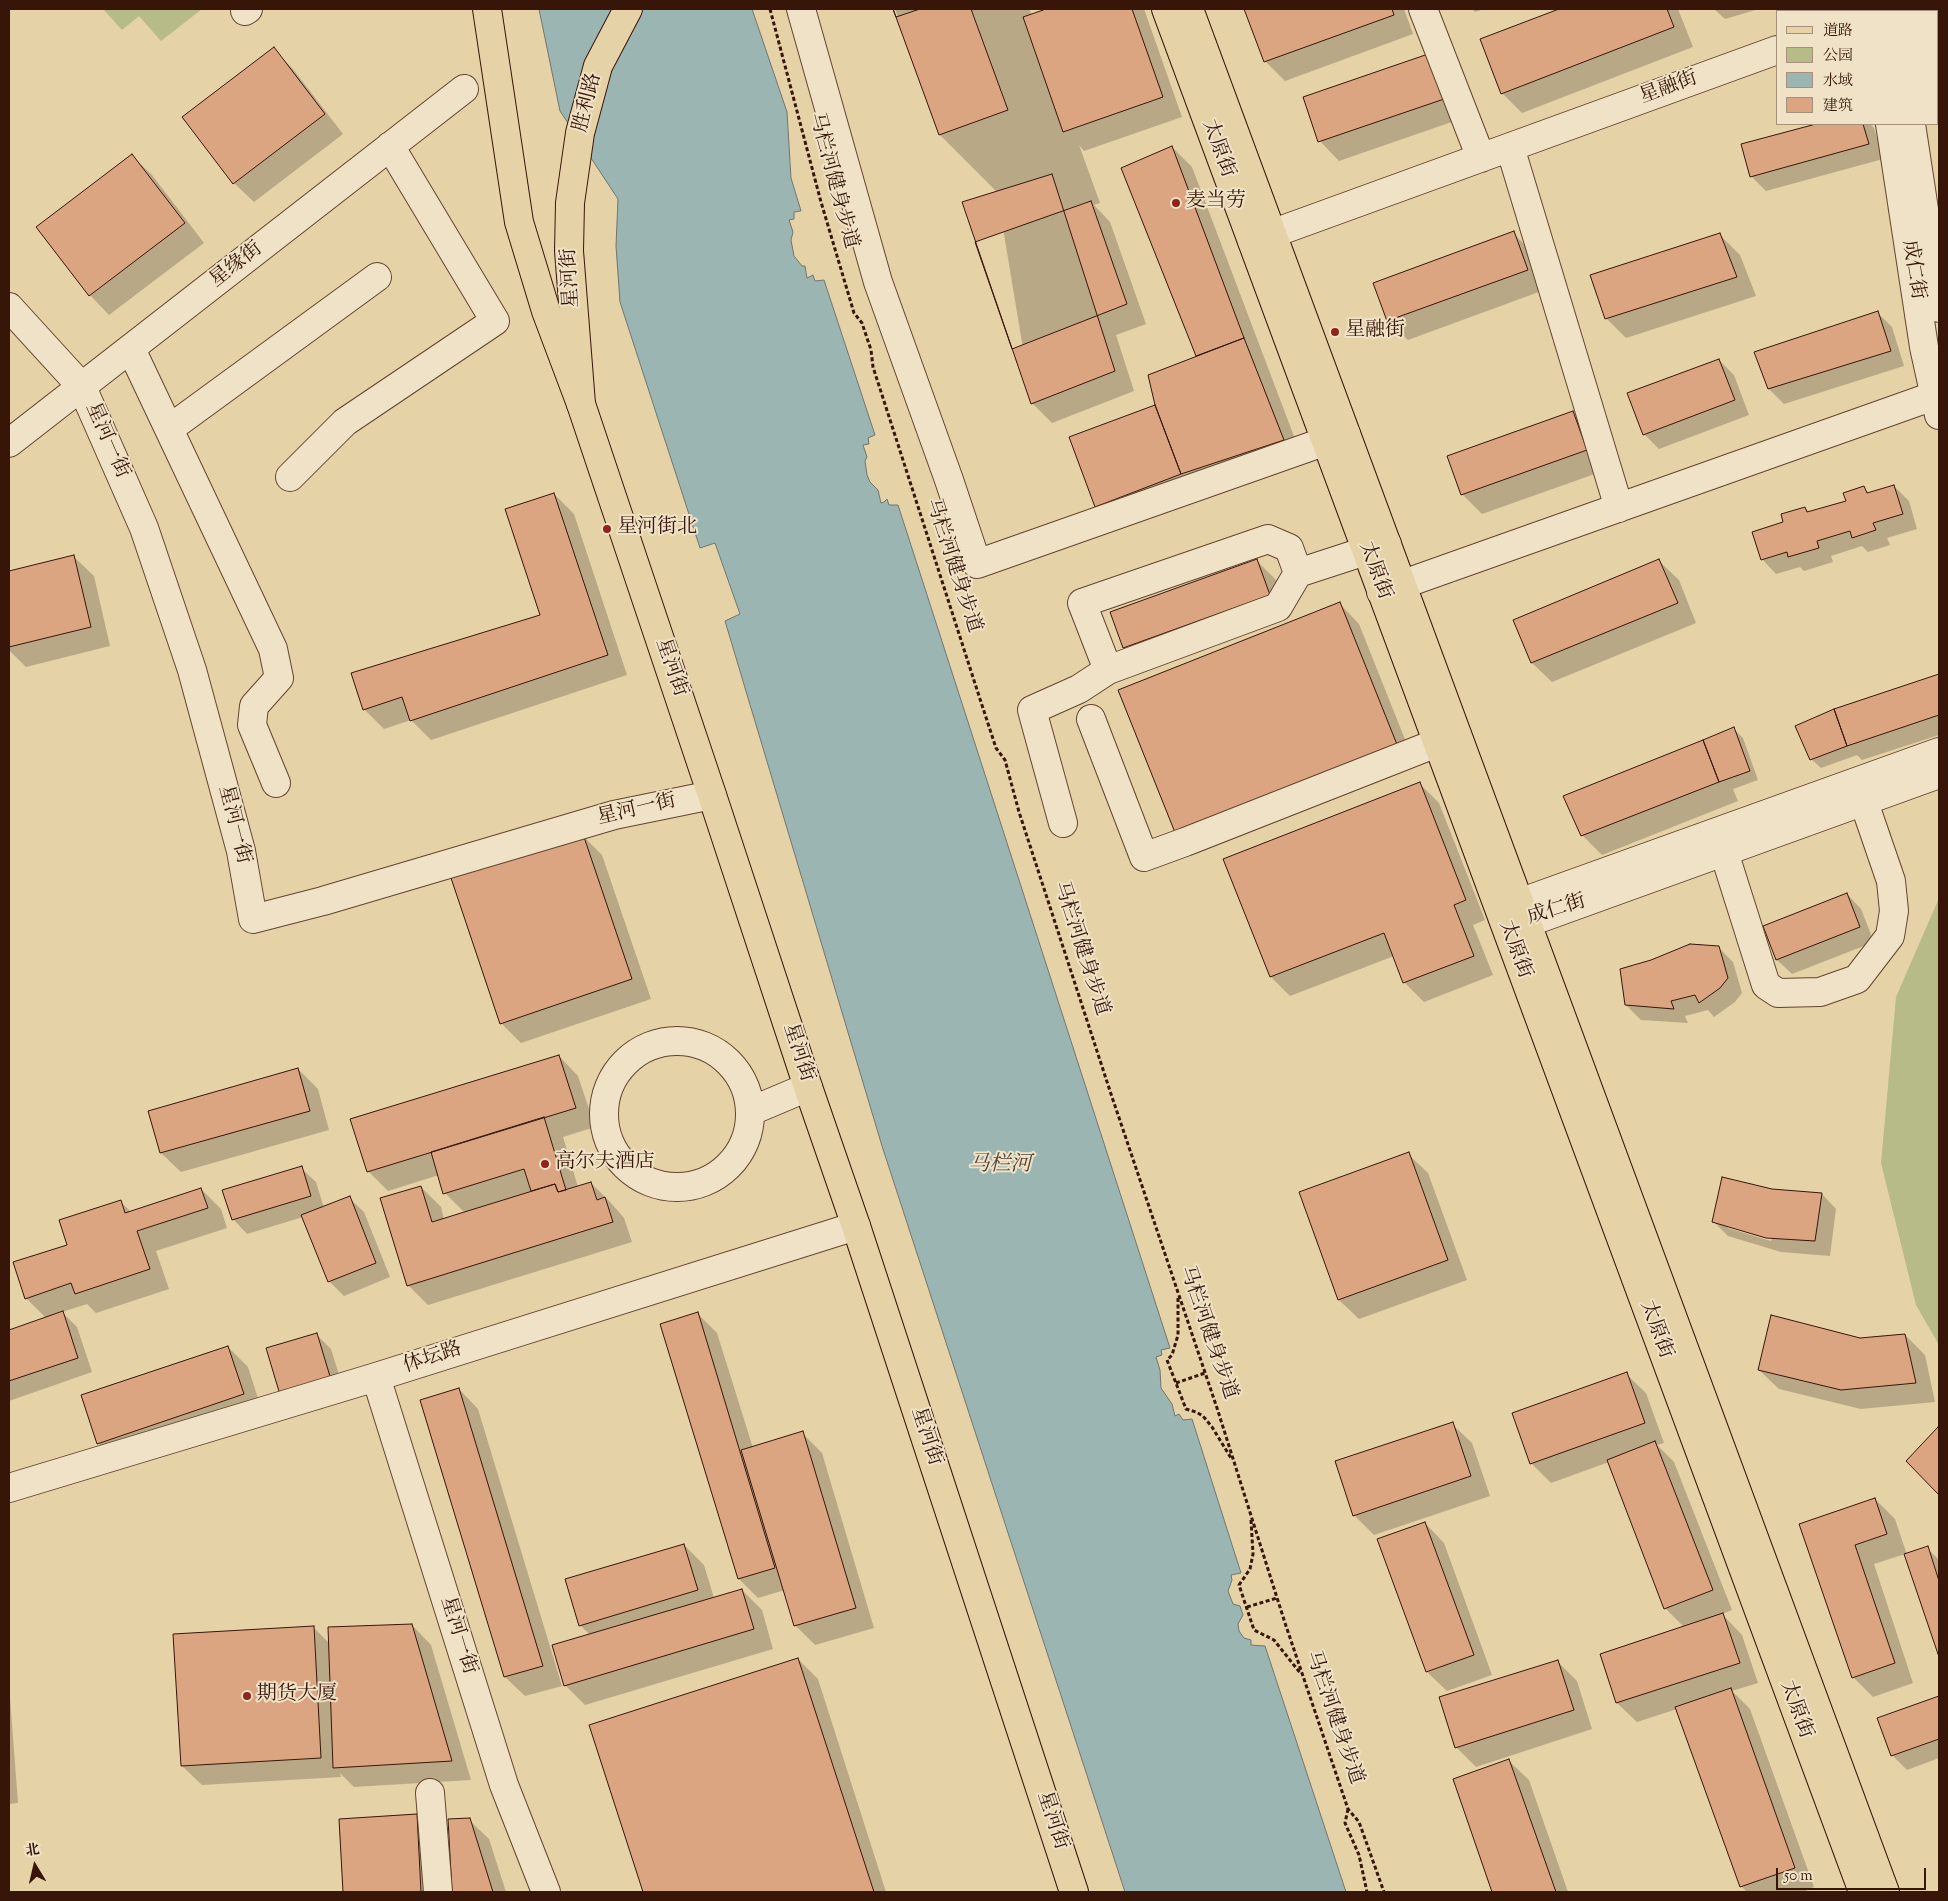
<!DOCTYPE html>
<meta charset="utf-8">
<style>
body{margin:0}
#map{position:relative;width:1948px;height:1901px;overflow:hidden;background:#e6d2a7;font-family:"Sorts Mill Goudy","Noto Serif SC",serif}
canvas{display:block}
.frame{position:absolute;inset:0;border:10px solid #371509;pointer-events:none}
.legend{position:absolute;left:1776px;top:10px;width:162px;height:115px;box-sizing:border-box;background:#efe2c6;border:1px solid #a5907a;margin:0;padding:6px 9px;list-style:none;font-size:15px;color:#371509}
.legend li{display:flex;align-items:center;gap:10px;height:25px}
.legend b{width:25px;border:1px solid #a5907a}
.north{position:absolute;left:10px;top:1841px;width:50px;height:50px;-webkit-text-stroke:4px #efe2c6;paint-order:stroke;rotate:351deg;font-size:14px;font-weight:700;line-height:20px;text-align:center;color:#371509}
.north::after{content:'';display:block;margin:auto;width:18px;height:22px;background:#371509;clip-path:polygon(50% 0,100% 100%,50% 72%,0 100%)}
.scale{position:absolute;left:1776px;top:1868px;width:150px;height:22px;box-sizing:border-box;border:2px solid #371509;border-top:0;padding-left:6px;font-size:15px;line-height:18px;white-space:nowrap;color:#371509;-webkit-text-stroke:4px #efe2c6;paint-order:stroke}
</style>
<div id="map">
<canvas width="1948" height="1901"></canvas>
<div class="frame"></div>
<ul class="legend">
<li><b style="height:6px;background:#e6d2a7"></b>道路</li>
<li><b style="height:14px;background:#b6bb87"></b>公园</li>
<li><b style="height:14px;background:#9ab5b2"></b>水域</li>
<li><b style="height:14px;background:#dba582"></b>建筑</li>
</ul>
<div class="north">北</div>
<div class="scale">50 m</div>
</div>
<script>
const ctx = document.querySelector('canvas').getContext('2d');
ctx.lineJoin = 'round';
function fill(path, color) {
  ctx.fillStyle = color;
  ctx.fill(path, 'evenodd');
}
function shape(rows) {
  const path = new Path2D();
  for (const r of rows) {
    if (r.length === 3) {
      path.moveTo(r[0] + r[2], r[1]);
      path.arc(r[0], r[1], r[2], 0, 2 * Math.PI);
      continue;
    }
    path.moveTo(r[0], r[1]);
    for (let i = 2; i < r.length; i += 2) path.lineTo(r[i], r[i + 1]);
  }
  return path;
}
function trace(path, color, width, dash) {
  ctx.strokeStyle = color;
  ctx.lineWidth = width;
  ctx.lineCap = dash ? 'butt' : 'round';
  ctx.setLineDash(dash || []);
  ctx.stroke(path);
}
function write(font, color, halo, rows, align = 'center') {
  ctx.font = font + ' "Sorts Mill Goudy","Noto Serif SC",serif';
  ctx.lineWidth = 4;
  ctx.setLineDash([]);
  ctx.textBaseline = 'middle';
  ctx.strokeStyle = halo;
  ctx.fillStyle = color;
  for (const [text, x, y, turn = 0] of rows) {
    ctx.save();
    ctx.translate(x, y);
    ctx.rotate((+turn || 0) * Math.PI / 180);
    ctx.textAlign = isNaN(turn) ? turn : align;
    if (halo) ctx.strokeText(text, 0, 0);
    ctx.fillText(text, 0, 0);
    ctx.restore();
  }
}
const green = shape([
 [103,9,202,9,161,41,139,16,122,30],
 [1939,898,1939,1345,1916,1305,1881,1163,1896,997]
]);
const water = shape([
 [539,9,752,9,787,112,791,178,801,211,794,212,794,219,789,220,793,232,791,240,794,256,802,266,805,266,807,278,813,275,815,281,824,280,875,435,868,438,869,444,863,445,867,457,865,461,867,475,870,482,878,490,881,503,884,502,887,499,889,505,898,505,1170,1348,1161,1350,1162,1355,1156,1357,1160,1370,1161,1388,1172,1404,1175,1416,1179,1414,1183,1420,1192,1419,1241,1573,1231,1575,1232,1580,1228,1591,1233,1604,1240,1606,1243,1615,1238,1624,1239,1631,1244,1638,1251,1640,1251,1645,1265,1646,1346,1892,1125,1892,882,1146,725,621,740,614,715,543,700,548,620,302,616,246,618,199,560,111,539,9]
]);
const shadow = shape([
 [895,9,1029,9,1032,15,1050,9,1144,9,1182,117,1084,151,1079,145,1100,203,1094,205,1110,222,1146,324,1116,335,1134,391,1052,423,1032,403,997,192,940,135],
 [1246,9,1404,9,1413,34,1285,81,1265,61],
 [1472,9,1484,9,1475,12],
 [1563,9,1678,9,1693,47,1522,113,1502,93,1482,40],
 [1714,9,1759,9,1725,19],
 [273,49,293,69,343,134,254,202,234,183],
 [1434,54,1469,116,1339,161,1320,141],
 [1821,124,1870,124,1874,128,1883,159,1766,191,1751,176,1743,145],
 [1172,147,1192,167,1303,460,1115,526,1096,506,1197,357,1122,169],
 [132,156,152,175,204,243,109,315,90,295],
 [1513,233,1533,253,1547,289,1408,340,1388,321,1375,284],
 [1720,235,1740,255,1756,296,1626,338,1606,318],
 [1878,313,1892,327,1904,366,1784,404,1769,389,1755,353],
 [1719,360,1734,375,1749,415,1659,449,1644,434],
 [1572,413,1592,433,1606,470,1482,514,1462,494],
 [1894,486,1909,501,1917,529,1887,538,1890,545,1868,552,1862,546,1831,556,1833,562,1804,571,1800,567,1776,574,1762,559,1785,523,1805,508,1810,513,1847,502,1864,488,1870,494],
 [554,494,574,514,627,675,431,740,411,720,384,729,364,709,541,615],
 [74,557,94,576,110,646,26,667,9,650,9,572],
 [1256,560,1276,580,1289,615,1144,667,1124,648],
 [1659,561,1679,580,1696,623,1552,682,1532,663,1515,620],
 [1340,604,1359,624,1416,767,1196,854,1177,835],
 [1939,676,1939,735,1862,760,1857,755,1821,768,1811,759,1835,710],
 [1733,728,1743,738,1758,780,1733,789,1738,801,1602,855,1582,835],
 [1420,784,1439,803,1485,920,1473,925,1493,975,1424,1002,1404,982,1394,956,1290,996,1271,977],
 [583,836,602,855,651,999,521,1043,501,1023],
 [1847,894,1861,909,1874,942,1792,974,1777,960,1764,927],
 [1718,947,1733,962,1742,993,1735,1002,1714,1017,1708,1010,1685,1016,1688,1023,1641,1020,1626,1005],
 [559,1056,578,1076,595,1127,563,1137,578,1187,591,1183,611,1203,624,1218,632,1242,428,1305,408,1285,421,1187,441,1207,444,1219,465,1213,445,1193,439,1175,388,1191,368,1171],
 [298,1069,318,1089,329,1130,181,1172,161,1153,150,1111],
 [1408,1154,1428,1173,1467,1280,1359,1319,1339,1300],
 [301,1168,316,1182,324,1208,349,1198,364,1212,390,1277,344,1296,329,1281,303,1217,247,1234,233,1219],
 [201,1189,221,1209,227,1228,156,1251,169,1289,96,1313,87,1304,62,1312,77,1327,92,1372,9,1401,9,1331,46,1318,26,1298,69,1246,120,1201,131,1212],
 [1772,1191,1822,1194,1836,1209,1830,1256,1781,1252,1728,1236,1713,1221],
 [1728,1225,1772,1239,1771,1241,1728,1228],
 [698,1314,717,1333,753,1448,802,1433,822,1453,874,1628,815,1645,795,1625,785,1590,758,1598,739,1579],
 [316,1334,331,1349,346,1397,297,1412],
 [1905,1335,1925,1355,1935,1402,1861,1409,1779,1389,1759,1370,1860,1339],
 [228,1347,248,1367,263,1414,118,1463,98,1443],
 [1626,1374,1646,1393,1664,1443,1657,1445,1674,1462,1732,1610,1722,1614,1742,1635,1758,1683,1732,1691,1750,1709,1814,1887,1806,1890,1809,1892,1747,1892,1741,1886,1677,1709,1637,1722,1617,1703,1684,1627,1665,1608,1609,1462,1551,1483,1531,1463],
 [459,1389,478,1409,562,1686,525,1696,505,1677,421,1400],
 [1452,1424,1472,1443,1490,1496,1374,1535,1354,1515],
 [1938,1429,1939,1430,1939,1494,1908,1461],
 [1875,1499,1895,1519,1907,1555,1927,1548,1939,1560,1939,1653,1905,1554,1874,1564,1913,1683,1873,1697,1853,1677,1801,1524],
 [1425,1523,1444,1543,1492,1675,1447,1691,1427,1672],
 [684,1545,704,1565,714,1598,742,1590,762,1610,773,1649,585,1705,565,1685,590,1635,580,1625],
 [412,1625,431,1645,471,1780,354,1787,340,1773,341,1777,202,1785,182,1766,313,1627,330,1644],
 [798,1659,818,1679,886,1892,644,1892,590,1726],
 [1557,1661,1577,1681,1592,1729,1476,1767,1456,1747],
 [9,1684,18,1803,9,1804],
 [1939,1698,1939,1758,1907,1770,1892,1755,1879,1718],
 [1509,1761,1529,1780,1568,1892,1494,1892,1454,1780],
 [416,1816,436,1835,439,1892,344,1892,340,1820],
 [449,1820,469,1820,489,1839,506,1892,453,1892]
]);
const building = shape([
 [893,9,971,9,1008,110,939,135,893,9],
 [893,9,920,9,896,17,893,9],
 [1046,9,1132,9,1163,97,1063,132,1023,17,1046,9],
 [1244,9,1392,9,1394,15,1264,62,1244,9],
 [1559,9,1667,9,1674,27,1501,94,1480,39,1559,9],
 [274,47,325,114,233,184,182,117,274,47],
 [1434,52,1450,97,1318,142,1303,97,1434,52],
 [1816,124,1863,124,1869,144,1750,177,1741,144,1816,124],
 [1172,146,1244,338,1196,356,1121,168,1172,146],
 [132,154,185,223,89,296,36,227,132,154],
 [1052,174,1115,371,1031,404,962,202,1052,174],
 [1091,201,1127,304,1012,349,975,242,1091,201],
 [1514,231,1528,270,1387,321,1373,283,1514,231],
 [1720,233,1737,277,1605,319,1590,275,1720,233],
 [1878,311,1891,351,1768,389,1754,352,1878,311],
 [1244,338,1284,440,1181,474,1155,405,1148,375,1244,338],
 [1719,359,1735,400,1643,435,1627,393,1719,359],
 [1155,405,1181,474,1095,507,1069,437,1155,405],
 [1573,411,1587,450,1461,495,1447,456,1573,411],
 [1894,485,1903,514,1873,523,1876,530,1852,538,1850,531,1817,541,1819,548,1788,557,1787,552,1761,560,1752,532,1783,522,1781,514,1805,507,1807,512,1846,501,1843,493,1864,486,1867,493,1894,485],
 [554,493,608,655,410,721,402,697,363,710,351,673,540,615,505,509,554,493],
 [74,555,91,627,9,647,9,571,74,555],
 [1257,559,1270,595,1123,648,1110,612,1257,559],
 [1659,559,1678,603,1531,663,1513,620,1659,559],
 [1340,602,1398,747,1176,835,1118,690,1340,602],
 [1939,674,1939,715,1847,746,1834,709,1939,674],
 [1834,709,1847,746,1810,760,1795,726,1834,709],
 [1734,727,1750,771,1719,782,1703,740,1734,727],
 [1703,740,1719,782,1581,836,1563,796,1703,740],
 [1420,782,1466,900,1454,905,1474,956,1403,983,1384,933,1270,977,1223,859,1420,782],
 [583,834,632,979,500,1024,451,878,583,834],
 [1847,893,1860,927,1776,960,1763,926,1847,893],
 [1690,944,1719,946,1728,978,1720,988,1699,1003,1695,995,1671,1001,1674,1009,1625,1005,1620,969,1651,960,1690,944],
 [559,1055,576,1108,367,1172,350,1119,559,1055],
 [298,1068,310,1111,160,1153,148,1111,298,1068],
 [544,1117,566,1190,558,1192,555,1184,531,1191,524,1169,443,1194,431,1152,544,1117],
 [1409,1152,1448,1260,1338,1300,1299,1192,1409,1152],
 [302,1166,311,1196,232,1220,222,1190,302,1166],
 [1722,1177,1772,1189,1822,1193,1815,1241,1766,1238,1712,1222,1722,1177],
 [591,1182,597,1200,605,1197,613,1222,407,1286,380,1198,421,1186,432,1222,555,1184,558,1192,591,1182],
 [201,1188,208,1208,137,1231,150,1269,75,1294,71,1283,25,1299,13,1262,67,1245,59,1220,121,1200,125,1213,201,1188],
 [350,1196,376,1263,328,1282,301,1215,350,1196],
 [63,1311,78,1358,9,1381,9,1330,63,1311],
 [698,1312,775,1568,738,1579,660,1324,698,1312],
 [1771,1315,1860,1338,1905,1334,1916,1383,1841,1390,1758,1370,1771,1315],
 [317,1333,332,1383,281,1398,266,1348,317,1333],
 [228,1346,244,1394,97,1444,81,1395,228,1346],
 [1627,1372,1645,1423,1530,1464,1512,1413,1627,1372],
 [459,1388,543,1666,504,1677,420,1400,459,1388],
 [1453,1422,1471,1476,1353,1516,1335,1461,1453,1422],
 [1938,1427,1939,1429,1939,1495,1906,1461,1938,1427],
 [803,1431,856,1608,794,1626,741,1450,803,1431],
 [1655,1441,1713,1590,1664,1609,1607,1460,1655,1441],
 [1875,1498,1887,1534,1855,1545,1895,1663,1852,1678,1799,1524,1875,1498],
 [1425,1522,1474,1655,1426,1672,1377,1539,1425,1522],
 [684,1544,698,1590,579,1626,565,1579,684,1544],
 [1928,1546,1939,1581,1939,1657,1904,1554,1928,1546],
 [742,1589,754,1629,564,1686,552,1645,742,1589],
 [1723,1613,1740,1663,1616,1703,1600,1654,1723,1613],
 [412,1624,452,1761,333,1768,328,1627,412,1624],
 [314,1626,321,1758,181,1766,173,1634,314,1626],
 [798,1658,874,1892,643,1892,589,1725,798,1658],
 [1558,1660,1574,1710,1455,1748,1439,1697,1558,1660],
 [1731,1688,1795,1868,1740,1887,1675,1707,1731,1688],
 [1939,1696,1939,1739,1891,1756,1877,1718,1939,1696],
 [1509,1759,1556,1892,1492,1892,1453,1779,1509,1759],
 [417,1814,421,1892,343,1892,339,1819,417,1814],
 [470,1818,493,1892,452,1892,448,1819,470,1818]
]);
const path = shape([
 [770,9,821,202,854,313,862,323,871,350,873,367,980,699,996,748,1005,760,1019,812,1111,1094,1217,1408,1285,1623,1348,1809,1359,1822,1384,1892],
 [1178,1298,1178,1335,1172,1355,1167,1360,1186,1409,1196,1412,1203,1416,1212,1427,1231,1458],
 [1176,1383,1205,1373],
 [1251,1520,1253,1554,1250,1569,1239,1585,1254,1630,1274,1640,1301,1674],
 [1247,1607,1277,1598],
 [1348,1809,1345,1823,1359,1855,1367,1892]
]);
const minor = shape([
 [801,9,878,282,949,480,977,564,1346,434],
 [1423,9,1481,158],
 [245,11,248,9],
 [1883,11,1890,9],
 [1890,124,1924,347,1939,415],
 [1911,124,1939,308],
 [1510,147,1619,508],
 [1252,241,1777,50],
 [9,307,82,387,144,528,192,670,241,851,253,919,323,901,614,815,712,795],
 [131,349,273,649,279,678,254,706,252,725,276,783],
 [169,429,377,277],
 [9,443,464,89],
 [290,477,345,422,495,321,390,146],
 [1381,592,1939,394],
 [1108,670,1082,603,1268,539,1289,548,1298,573],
 [1091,719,1144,857,1185,842,1457,735],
 [1063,823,1032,710,1079,689,1108,670,1278,607,1298,573,1387,544],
 [1724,852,1766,985,1778,993,1820,992,1857,979,1890,936,1894,911,1891,881,1858,785],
 [1504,919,1519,903,1939,752],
 [1504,920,1527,923,1939,774],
 [677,1114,73],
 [751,1111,808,1087],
 [376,1377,504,1785,546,1892],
 [9,1488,376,1377,856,1226],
 [430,1793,438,1892]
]);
const major = shape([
 [628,9,598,66,580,133,570,203,569,251,581,404,712,795,808,1087,856,1226,1074,1892],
 [1166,9,1863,1892],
 [1189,9,1885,1892]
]);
const highway = shape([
 [487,9,519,222,546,311,581,404]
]);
const markers = [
 [1176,203,5,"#8f2418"],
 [1335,332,5,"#8f2418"],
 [607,529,5,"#8f2418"],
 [545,1164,5,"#8f2418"],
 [247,1696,5,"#8f2418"]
];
const streetNames = [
 ["星融街",1669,89,-20],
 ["胜利路",589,103,-76],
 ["太原街",1217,149,70],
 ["马栏河健身步道",832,181,75],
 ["星缘街",237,266,-38],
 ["成仁街",1912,270,81],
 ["星河街",572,278,-93],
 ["星河一街",106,441,66],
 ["马栏河健身步道",952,566,72],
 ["太原街",1374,571,70],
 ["星河街",670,668,71],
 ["星河一街",637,811,-13],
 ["星河一街",233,825,76],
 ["成仁街",1557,911,-17],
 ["马栏河健身步道",1080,949,72],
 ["太原街",1514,950,70],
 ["星河街",797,1053,72],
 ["太原街",1655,1330,70],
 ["马栏河健身步道",1207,1333,71],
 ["体坛路",433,1359,-18],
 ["星河街",925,1437,72],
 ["星河一街",457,1636,73],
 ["太原街",1795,1710,70],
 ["马栏河健身步道",1333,1718,71],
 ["星河街",1051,1821,72]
];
const poiNames = [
 ["麦当劳",1186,203],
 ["星融街",1345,332],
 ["星河街北",617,529],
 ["高尔夫酒店",555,1164],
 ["期货大厦",257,1696]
];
const waterNames = [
 ["马栏河",1000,1166]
];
fill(green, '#b6bb87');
fill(water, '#9ab5b2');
trace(water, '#72756e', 1);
fill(shadow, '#0003');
fill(building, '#dba582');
trace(building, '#371509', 1);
trace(minor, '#634430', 30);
trace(major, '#371509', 30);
trace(highway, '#371509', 30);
trace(path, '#371509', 3, [4, 2.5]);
trace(minor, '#efe2c6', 28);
trace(major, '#e6d2a7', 28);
trace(highway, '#e6d2a7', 28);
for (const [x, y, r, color] of markers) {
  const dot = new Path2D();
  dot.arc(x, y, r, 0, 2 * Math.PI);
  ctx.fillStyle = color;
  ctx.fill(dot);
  trace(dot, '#efe2c6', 2);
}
write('20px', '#371509', '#efe2c6', streetNames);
write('20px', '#371509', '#efe2c6', poiNames, 'left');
write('italic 21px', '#55453c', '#efe2c6', waterNames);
</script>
